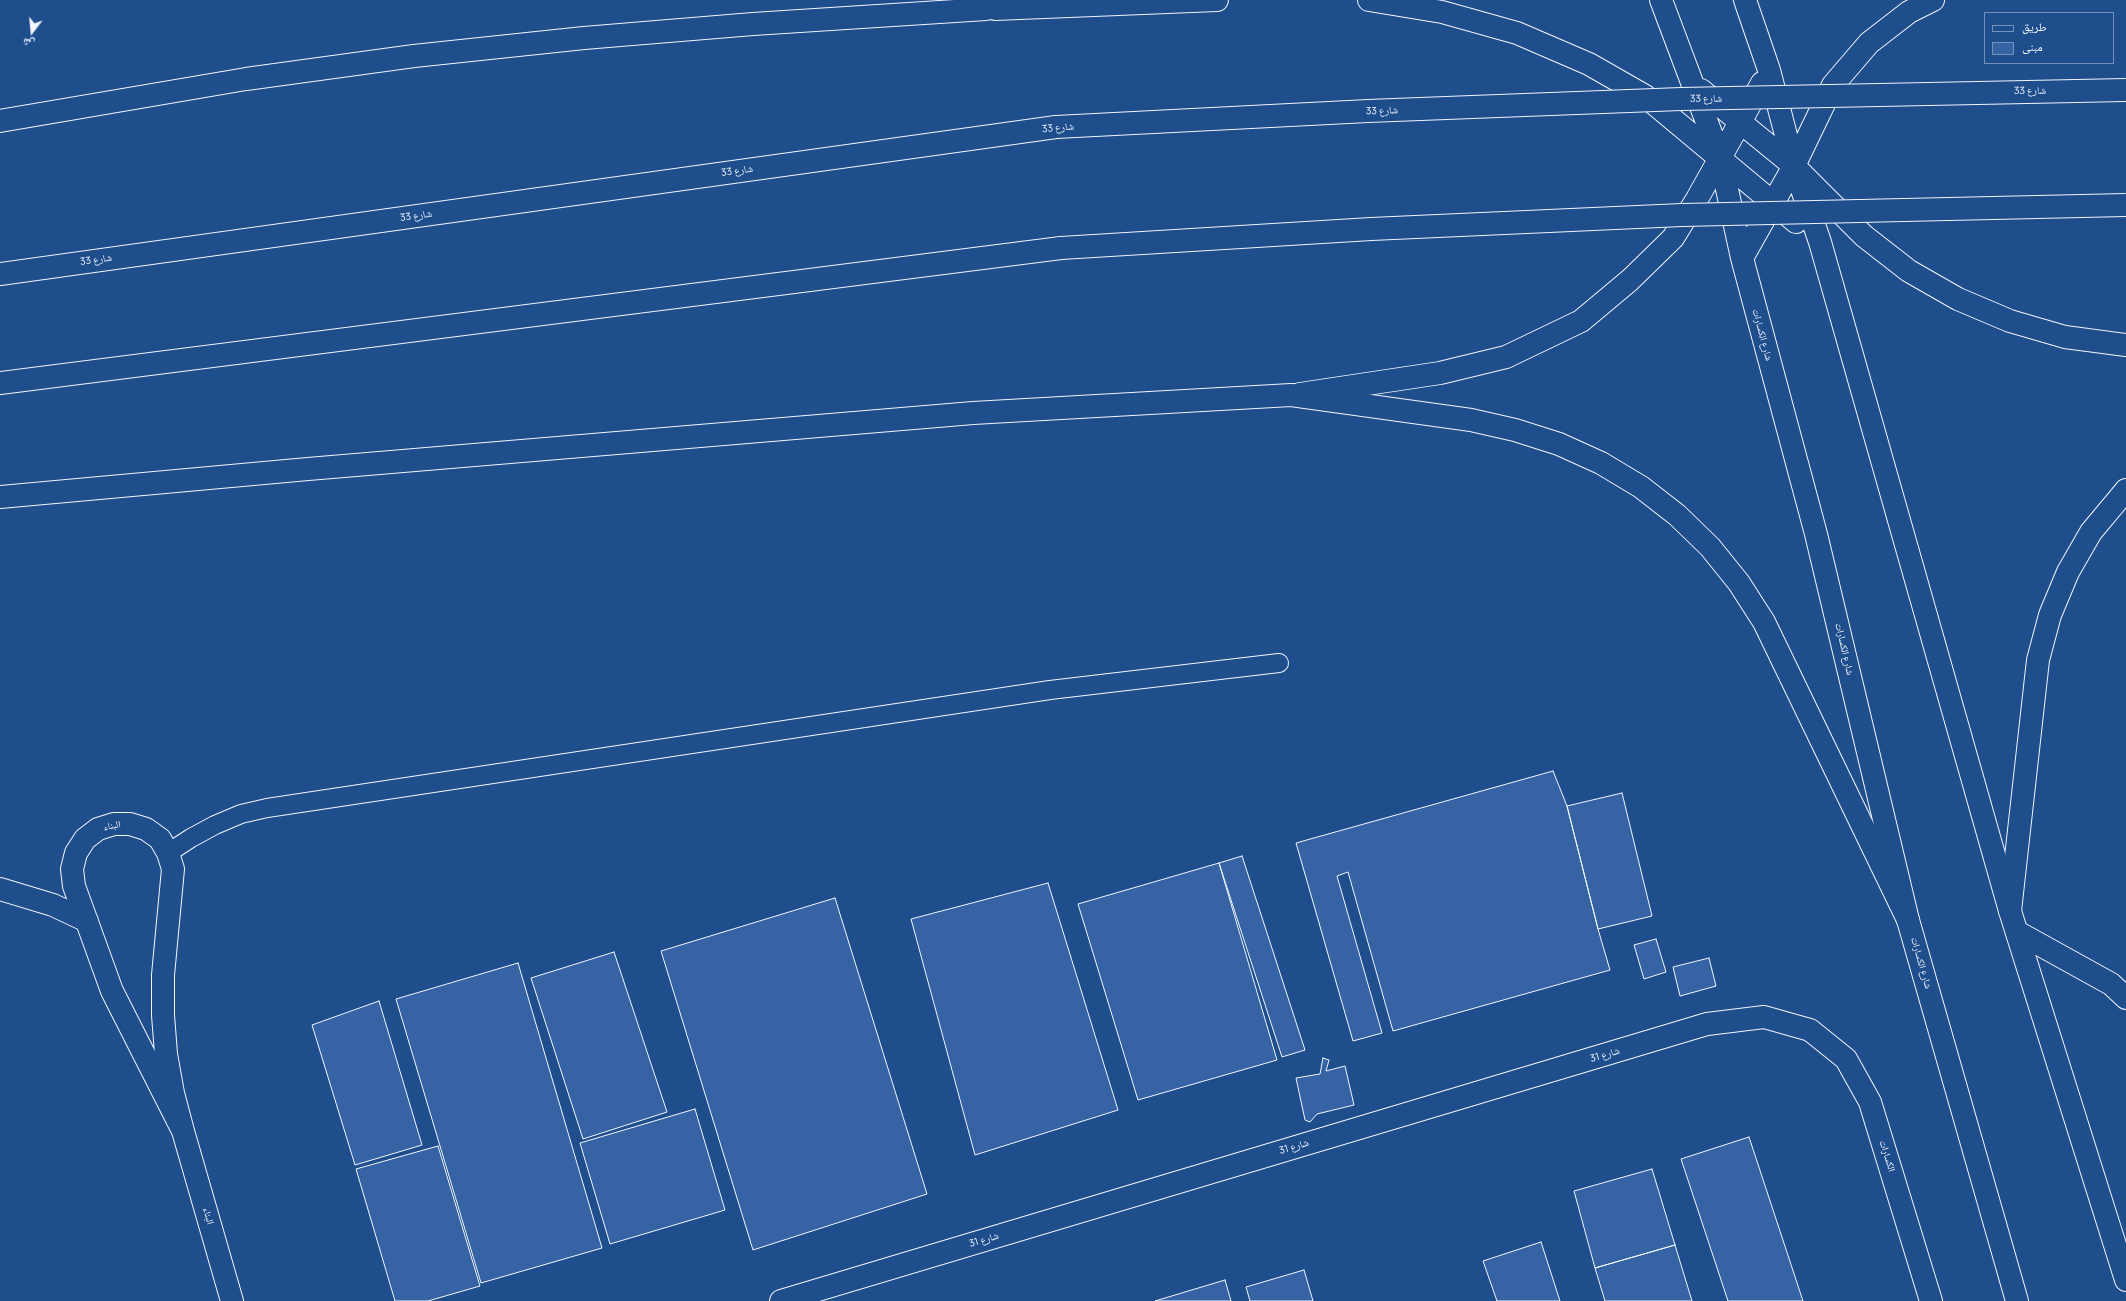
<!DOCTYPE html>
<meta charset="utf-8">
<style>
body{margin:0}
#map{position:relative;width:2126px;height:1301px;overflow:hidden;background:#1f4e8c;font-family:Manrope,"Noto Naskh Arabic",sans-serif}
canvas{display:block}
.legend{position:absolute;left:1984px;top:12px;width:130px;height:52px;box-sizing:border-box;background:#1f4e8c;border:1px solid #7391ba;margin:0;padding:5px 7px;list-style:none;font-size:12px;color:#f2f6ff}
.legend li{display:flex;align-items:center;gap:8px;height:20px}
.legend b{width:20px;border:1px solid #7391ba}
.north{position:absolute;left:12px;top:12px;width:40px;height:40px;-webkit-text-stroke:3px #1f4e8c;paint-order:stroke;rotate:196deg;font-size:11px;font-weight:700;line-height:16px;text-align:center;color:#f2f6ff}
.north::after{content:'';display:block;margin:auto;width:14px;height:18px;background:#f2f6ff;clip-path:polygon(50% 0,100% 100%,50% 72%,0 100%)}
</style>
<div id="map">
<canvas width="2126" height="1301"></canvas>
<ul class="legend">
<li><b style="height:5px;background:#1f4e8c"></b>طريق</li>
<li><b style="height:11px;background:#3563a3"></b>مبنى</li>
</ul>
<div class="north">ش</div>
</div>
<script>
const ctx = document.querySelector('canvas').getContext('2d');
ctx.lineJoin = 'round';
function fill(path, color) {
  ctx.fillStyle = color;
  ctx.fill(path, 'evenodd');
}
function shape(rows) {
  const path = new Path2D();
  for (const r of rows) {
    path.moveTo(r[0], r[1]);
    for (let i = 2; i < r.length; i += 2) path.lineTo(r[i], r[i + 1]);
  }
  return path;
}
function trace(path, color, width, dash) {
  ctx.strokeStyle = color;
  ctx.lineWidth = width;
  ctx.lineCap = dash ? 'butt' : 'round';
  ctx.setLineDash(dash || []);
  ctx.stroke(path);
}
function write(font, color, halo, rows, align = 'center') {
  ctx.font = font + ' Manrope,"Noto Naskh Arabic",sans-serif';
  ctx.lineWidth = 3;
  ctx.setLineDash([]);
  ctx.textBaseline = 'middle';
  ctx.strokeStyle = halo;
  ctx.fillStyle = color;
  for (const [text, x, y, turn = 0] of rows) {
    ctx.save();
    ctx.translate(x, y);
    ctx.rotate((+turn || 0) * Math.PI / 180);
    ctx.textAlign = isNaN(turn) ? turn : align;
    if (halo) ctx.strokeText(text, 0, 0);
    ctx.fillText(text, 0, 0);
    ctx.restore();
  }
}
const building = shape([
 [1553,771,1567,806,1598,929,1610,970,1393,1031,1348,872,1337,876,1382,1033,1353,1041,1296,843,1553,771],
 [1622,793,1652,916,1598,929,1567,806,1622,793],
 [1242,856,1305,1050,1282,1057,1219,863,1242,856],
 [1219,863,1277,1060,1138,1100,1078,904,1219,863],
 [1048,883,1118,1110,975,1155,911,919,1048,883],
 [835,898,927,1194,753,1250,661,951,835,898],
 [1656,939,1666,972,1644,979,1634,945,1656,939],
 [614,952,667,1112,583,1139,531,978,614,952],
 [1709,958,1716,986,1680,996,1673,967,1709,958],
 [518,963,602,1248,481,1283,396,999,518,963],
 [379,1001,422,1145,355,1165,312,1025,379,1001],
 [1323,1058,1329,1060,1326,1071,1345,1066,1354,1105,1317,1114,1310,1122,1305,1120,1296,1078,1320,1074,1323,1058],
 [695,1109,725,1210,610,1244,580,1143,695,1109],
 [1749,1137,1803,1301,1728,1301,1681,1159,1749,1137],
 [438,1146,480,1286,428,1301,395,1301,356,1169,438,1146],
 [1652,1169,1675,1245,1595,1268,1574,1191,1652,1169],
 [1541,1242,1560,1301,1497,1301,1483,1261,1541,1242],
 [1675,1245,1692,1301,1605,1301,1595,1268,1675,1245],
 [1304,1270,1313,1301,1250,1301,1246,1287,1304,1270],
 [1225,1280,1231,1301,1155,1301,1225,1280]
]);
const service = shape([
 [168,853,191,838,215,825,241,814,267,808,1050,690,1279,663]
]);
const minor = shape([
 [0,889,53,905,87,921],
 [2017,932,2111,984,2126,998],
 [183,1131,112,991,74,886,72,869,76,853,85,839,98,829,114,824,130,824,146,829,160,839,168,853,173,869,163,975,163,1015,166,1054,173,1093,183,1131,232,1301],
 [781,1301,1707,1024,1764,1017,1810,1030,1846,1059,1870,1102,1931,1301]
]);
const tertiary = shape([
 [1369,0,1442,12,1517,33,1589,64,1645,96,1796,222],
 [1661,0,1720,157,1742,258,1816,534,1908,920,2017,1301],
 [1745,0,1769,70,1794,166,1820,242,2010,911,2126,1280],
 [995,9,1217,0],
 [1701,90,1794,166,1864,236,1909,271,1958,299,2010,321,2065,337,2126,345],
 [1742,258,1794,166,1833,85,1869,43,1909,12,1933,0],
 [1300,394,1440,373,1506,357,1581,321,1630,280,1673,238,1697,199,1762,83]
]);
const trunk = shape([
 [0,121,246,79,414,56,584,38,753,24,986,9,1017,0],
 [0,274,1056,127],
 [0,383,1061,248],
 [0,497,308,469,973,413,1291,395,1471,420,1515,430,1559,444,1601,463,1641,487,1677,515,1710,547,1739,583,1764,622,1908,920],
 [2010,911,2038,660,2050,615,2068,572,2091,532,2126,490]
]);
const trunkBridge = shape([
 [1056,127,1368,111,1681,99,2126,90],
 [1061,248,1371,229,1682,215,2126,205]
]);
const streetNames = [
 ["شارع 33",2030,91,-1],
 ["شارع 33",1706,99,-1],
 ["شارع 33",1382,111,-2],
 ["شارع 33",1058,128,-5],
 ["شارع 33",737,171,-8],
 ["شارع 33",416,216,-8],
 ["شارع 33",96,260,-8],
 ["شارع الكسارات",1762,335,75],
 ["شارع الكسارات",1844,649,77],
 ["البناء",112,826,-10],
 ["شارع الكسارات",1921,963,74],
 ["شارع 31",1605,1055,-17],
 ["شارع 31",1294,1147,-17],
 ["الكسارات",1887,1156,73],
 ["البناء",208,1216,74],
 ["شارع 31",984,1240,-17]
];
fill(building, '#3563a3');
trace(building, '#f2f6ff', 1);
trace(service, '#f2f6ff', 20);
trace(minor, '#f2f6ff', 24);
trace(tertiary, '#f2f6ff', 24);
trace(trunk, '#f2f6ff', 24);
trace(service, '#1f4e8c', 18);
trace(minor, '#1f4e8c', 22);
trace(tertiary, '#1f4e8c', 22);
trace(trunk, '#1f4e8c', 22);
trace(trunkBridge, '#f2f6ff', 24, []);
trace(trunkBridge, '#1f4e8c', 22);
write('10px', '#f2f6ff', '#1f4e8c', streetNames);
</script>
